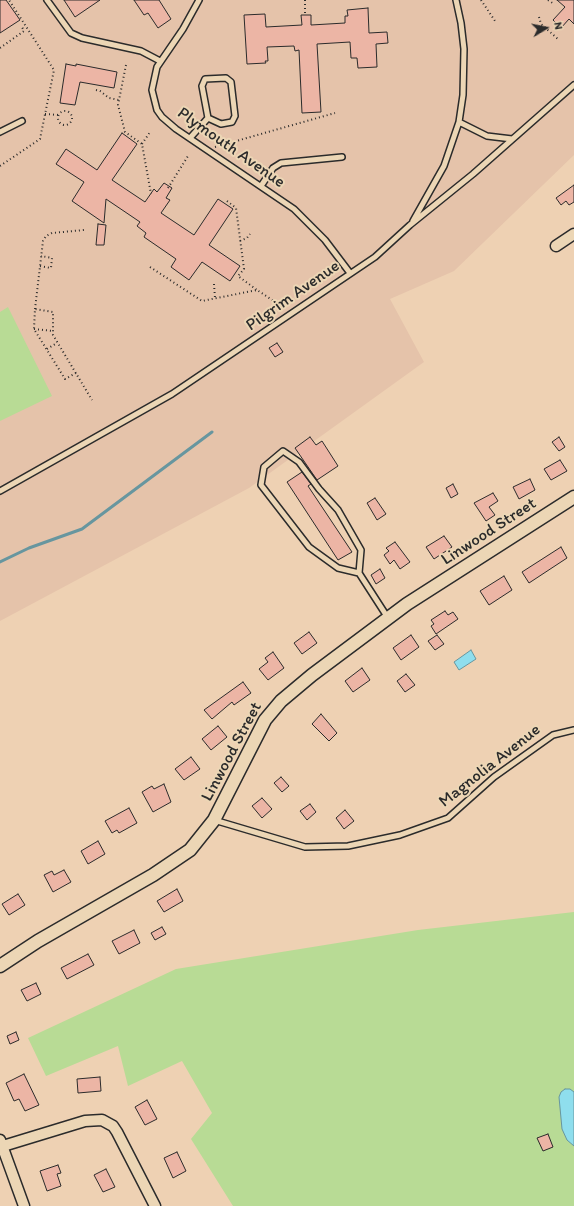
<!DOCTYPE html>
<style>
body{margin:0}
#map{position:relative;width:574px;height:1206px;overflow:hidden;background:#eed1b3;font-family:Itim,sans-serif}
canvas{display:block}
.north{position:absolute;left:526px;top:8px;width:40px;height:40px;-webkit-text-stroke:3px #ecd6b5;paint-order:stroke;rotate:80deg;font-size:11px;font-weight:700;line-height:16px;text-align:center;color:#2b2b2b}
.north::after{content:'';display:block;margin:auto;width:14px;height:18px;background:#2b2b2b;clip-path:polygon(50% 0,100% 100%,50% 72%,0 100%)}
</style>
<div id="map">
<canvas width="574" height="1206"></canvas>
<div class="north">N</div>
</div>
<script>
const ctx = document.querySelector('canvas').getContext('2d');
ctx.lineJoin = 'round';
function fill(path, color) {
  ctx.fillStyle = color;
  ctx.fill(path, 'evenodd');
}
function shape(rows) {
  const path = new Path2D();
  for (const r of rows) {
    if (r.length === 3) {
      path.moveTo(r[0] + r[2], r[1]);
      path.arc(r[0], r[1], r[2], 0, 2 * Math.PI);
      continue;
    }
    path.moveTo(r[0], r[1]);
    for (let i = 2; i < r.length; i += 2) path.lineTo(r[i], r[i + 1]);
  }
  return path;
}
function trace(path, color, width, dash) {
  ctx.strokeStyle = color;
  ctx.lineWidth = width;
  ctx.lineCap = dash ? 'butt' : 'round';
  ctx.setLineDash(dash || []);
  ctx.stroke(path);
}
function write(font, color, halo, rows, align = 'center') {
  ctx.font = font + ' Itim,sans-serif';
  ctx.lineWidth = 4;
  ctx.setLineDash([]);
  ctx.textBaseline = 'middle';
  ctx.strokeStyle = halo;
  ctx.fillStyle = color;
  for (const [text, x, y, turn = 0] of rows) {
    ctx.save();
    ctx.translate(x, y);
    ctx.rotate((+turn || 0) * Math.PI / 180);
    ctx.textAlign = isNaN(turn) ? turn : align;
    if (halo) ctx.strokeText(text, 0, 0);
    ctx.fillText(text, 0, 0);
    ctx.restore();
  }
}
const built = shape([
 [0,0,574,0,574,155,454,271,390,299,424,362,249,488,0,621]
]);
const green = shape([
 [8,307,52,396,0,421,0,312],
 [574,912,574,1206,233,1206,191,1139,212,1113,182,1061,128,1086,118,1046,46,1076,28,1038,176,969,418,930]
]);
const water = shape([
 [471,650,476,659,459,670,454,662,471,650],
 [565,1089,570,1089,574,1092,574,1146,567,1140,562,1129,559,1097,561,1092,565,1089]
]);
const stream = shape([
 [0,562,29,548,82,529,212,432]
]);
const building = shape([
 [0,0,6,0,20,20,0,33,0,0],
 [64,0,100,0,75,17,64,0],
 [134,0,159,0,171,19,158,28,148,13,144,15,134,0],
 [557,0,574,0,574,24,569,19,561,28,553,20,565,7,557,0],
 [368,8,369,33,387,32,388,43,376,44,377,67,358,68,357,58,351,58,350,42,317,44,321,112,302,113,299,50,295,51,294,46,267,47,268,61,265,61,266,63,247,64,244,15,265,14,266,27,302,25,301,15,311,15,311,25,345,23,345,16,348,16,347,10,368,8],
 [66,64,76,66,76,64,117,72,114,88,80,82,75,105,60,103,66,64],
 [122,133,137,144,112,180,145,202,154,189,157,192,164,183,172,188,166,198,170,200,161,213,194,235,218,199,233,209,209,245,240,266,230,281,202,262,189,280,171,267,176,259,144,237,146,233,137,226,140,222,106,199,104,223,72,201,84,182,56,164,66,149,97,170,122,133],
 [574,185,574,202,569,205,566,201,561,205,556,198,574,185],
 [98,224,106,225,104,245,96,245,98,224],
 [277,343,283,352,275,357,269,348,277,343],
 [310,437,316,445,322,441,338,466,317,480,295,448,310,437],
 [559,437,565,447,559,451,552,442,559,437],
 [560,460,567,471,551,480,544,469,560,460],
 [302,472,311,484,308,486,352,552,338,560,287,482,302,472],
 [530,479,535,490,519,499,513,487,530,479],
 [453,484,458,494,451,498,446,488,453,484],
 [493,493,498,501,489,507,495,515,486,521,474,503,493,493],
 [375,498,386,514,377,520,367,503,375,498],
 [444,536,452,547,434,559,426,547,444,536],
 [395,542,410,562,400,569,394,560,390,564,384,555,389,551,386,548,395,542],
 [561,547,567,558,529,583,522,572,561,547],
 [380,569,385,578,376,584,371,575,380,569],
 [504,576,512,590,489,605,480,591,504,576],
 [445,611,448,615,453,612,458,619,436,634,431,626,434,624,431,620,445,611],
 [309,632,317,643,302,654,294,643,309,632],
 [411,635,419,647,401,660,393,648,411,635],
 [437,635,444,644,435,650,428,641,437,635],
 [273,652,284,668,268,680,259,669,268,662,265,658,273,652],
 [362,668,370,680,353,692,345,681,362,668],
 [406,674,415,685,405,692,397,681,406,674],
 [243,682,251,693,234,705,232,702,212,719,204,710,243,682],
 [321,714,337,733,329,741,312,724,321,714],
 [218,726,227,737,211,750,202,739,218,726],
 [191,757,200,769,184,780,175,769,191,757],
 [281,777,289,786,282,792,274,783,281,777],
 [164,784,171,802,153,812,142,792,152,786,154,789,164,784],
 [262,798,272,809,262,818,252,806,262,798],
 [310,804,316,812,307,820,300,811,310,804],
 [129,808,137,823,119,833,117,830,112,833,105,821,129,808],
 [345,810,354,821,344,829,336,818,345,810],
 [98,841,105,854,88,864,81,851,98,841],
 [64,870,71,882,53,892,44,875,52,871,54,875,64,870],
 [177,889,183,901,164,912,157,901,177,889],
 [18,894,25,905,9,915,2,904,18,894],
 [162,927,166,934,155,940,151,933,162,927],
 [134,930,140,943,119,954,112,941,134,930],
 [88,954,94,965,67,979,61,968,88,954],
 [36,983,41,994,27,1001,21,990,36,983],
 [16,1032,19,1040,10,1044,7,1036,16,1032],
 [24,1074,39,1105,25,1111,19,1099,14,1101,6,1083,24,1074],
 [100,1077,101,1091,78,1093,77,1079,100,1077],
 [147,1100,157,1119,145,1125,135,1107,147,1100],
 [548,1134,553,1147,543,1151,537,1138,548,1134],
 [177,1152,186,1171,173,1178,164,1158,177,1152],
 [58,1165,61,1173,57,1174,61,1186,47,1191,40,1171,58,1165],
 [106,1169,115,1187,103,1192,94,1175,106,1169]
]);
const path = shape([
 [305,0,305,13],
 [481,0,495,21],
 [548,0,554,4],
 [539,17,541,24,559,40],
 [0,48,24,31,22,27],
 [126,65,118,105,125,132,142,144,151,194],
 [96,90,100,91,109,98,119,100],
 [65,118,7],
 [45,114,59,115],
 [142,144,150,132],
 [215,147,335,113],
 [0,166,40,139,54,70,9,0],
 [168,188,188,156],
 [227,201,236,208,244,269,238,276,257,290],
 [240,241,247,238,250,234],
 [40,266,51,268,52,258,41,256],
 [150,267,202,301,257,290,283,307],
 [214,284,215,298],
 [35,309,43,241,46,236,52,233,84,230],
 [34,329,53,331],
 [47,349,57,343],
 [76,373,65,379,34,329,35,309,53,312,53,335,92,400]
]);
const service = shape([
 [47,0,71,33,82,38,141,51,160,61],
 [199,0,183,29,157,67,152,90,157,110,162,117,176,129,294,209,325,240,350,273],
 [459,122,487,136,512,139],
 [0,132,22,121],
 [190,138,208,118,202,86,205,79,226,78,231,82,235,116,232,122,221,124,208,118],
 [261,186,273,168,281,163,342,157],
 [413,221,444,166,459,122,463,95,464,49,461,23,456,0],
 [0,491,172,394,375,257,410,225,473,174,574,85],
 [359,573,361,550,338,510,319,489,299,462,283,451,264,467,261,485,309,547,338,568,359,573,388,618],
 [214,820,305,847,348,846,400,835,448,818,494,777,553,735,574,730]
]);
const minor = shape([
 [556,246,574,234],
 [0,1140,24,1206],
 [3,1146,85,1121,102,1120,113,1126,117,1132,155,1206]
]);
const tertiary = shape([
 [0,966,38,941,153,875,190,850,214,820,265,720,281,701,312,675,407,604,574,497]
]);
const streetNames = [
 ["Plymouth Avenue",231,148,35],
 ["Pilgrim Avenue",293,296,-35],
 ["Linwood Street",489,532,-33],
 ["Linwood Street",232,752,-62],
 ["Magnolia Avenue",490,766,-38]
];
fill(built, '#e5c3aa');
fill(green, '#b8db95');
fill(water, '#8fdeed');
trace(water, '#67969f', 1);
trace(stream, '#67969f', 3);
fill(building, '#ecb5a5');
trace(building, '#2b2b2b', 1);
trace(service, '#2b2b2b', 8);
trace(minor, '#2b2b2b', 13);
trace(tertiary, '#2b2b2b', 15);
trace(path, '#2b2b2b', 2, [1, 3]);
trace(service, '#ecd6b5', 5);
trace(minor, '#ecd6b5', 10);
trace(tertiary, '#ecd6b5', 12);
write('17px', '#2b2b2b', '#ecd6b5', streetNames);
</script>
